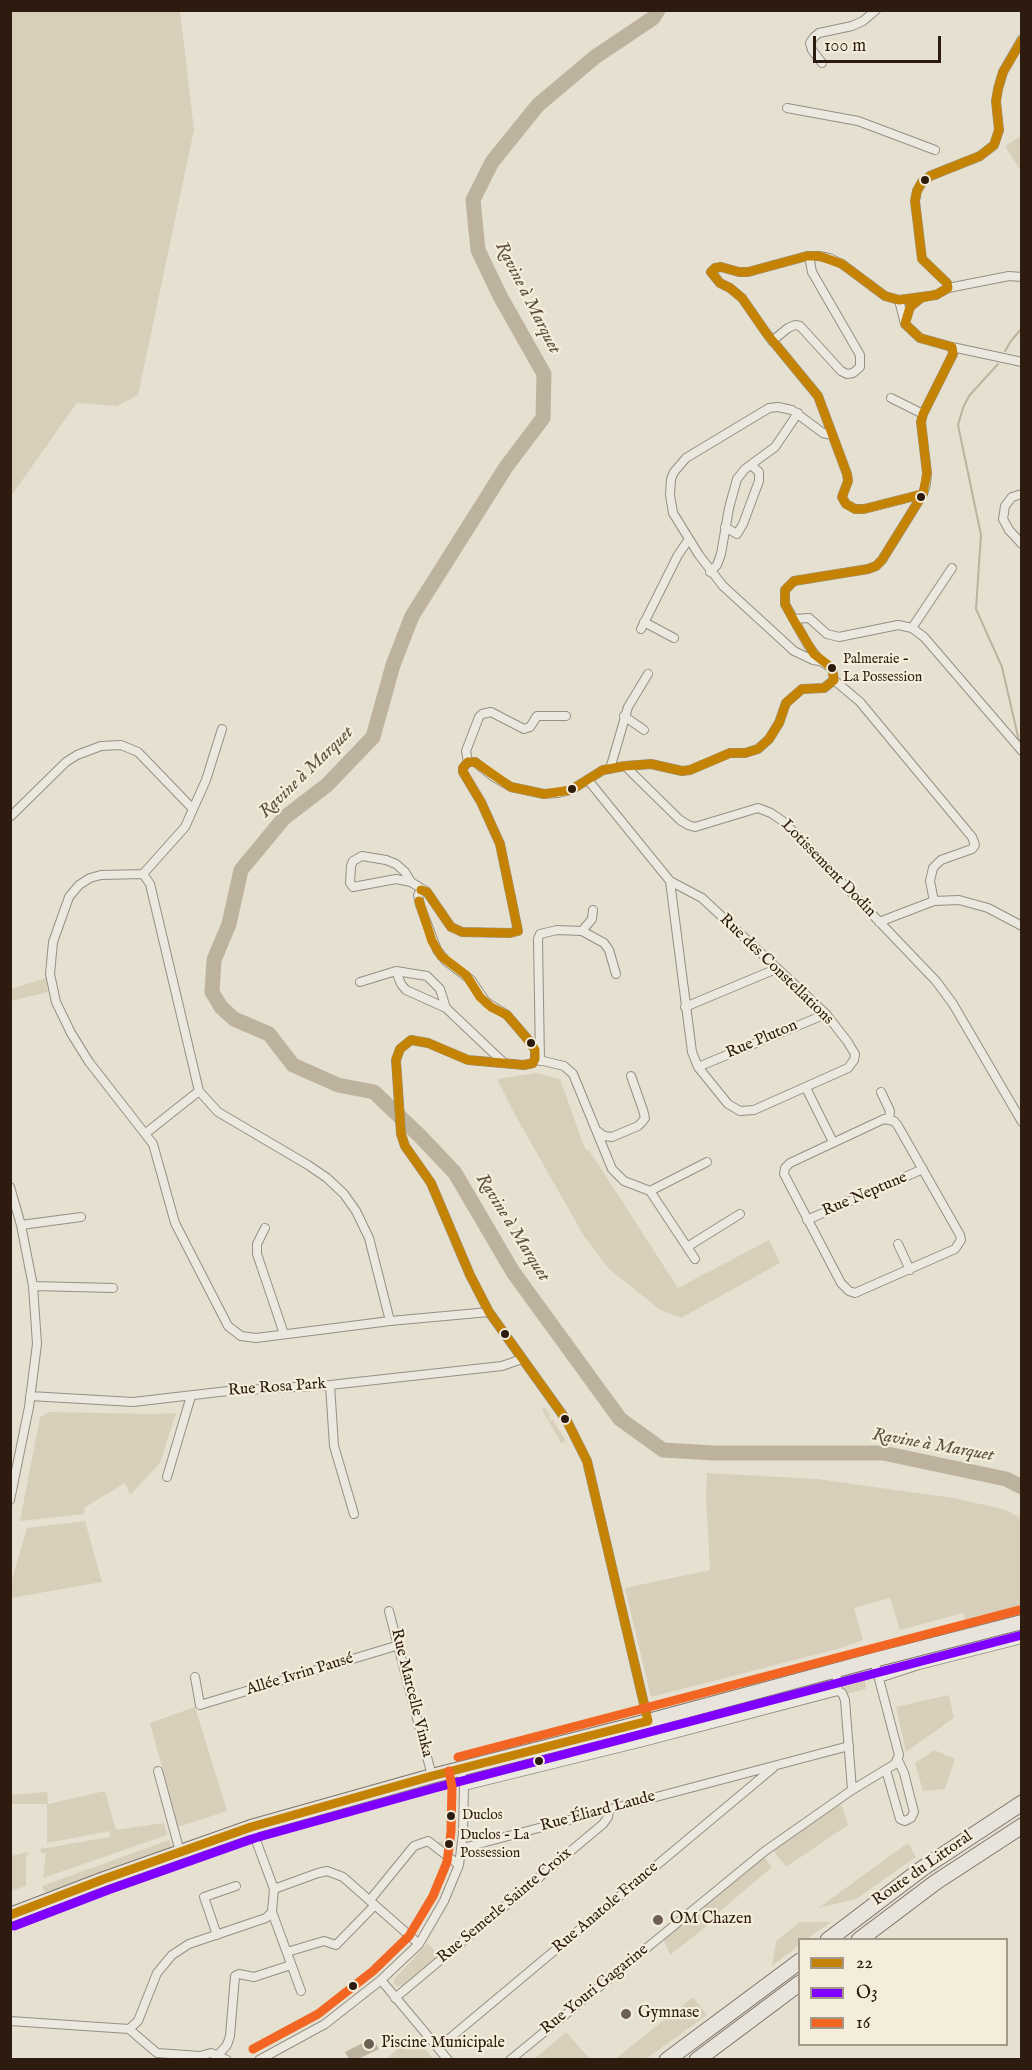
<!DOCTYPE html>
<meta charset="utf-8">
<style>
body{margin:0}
#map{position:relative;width:1032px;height:2070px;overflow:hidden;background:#e6e0d0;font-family:"IM FELL English",serif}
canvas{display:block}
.frame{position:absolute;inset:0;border:12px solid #2c1b0e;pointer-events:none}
.legend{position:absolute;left:798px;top:1938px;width:210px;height:108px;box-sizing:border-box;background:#f4eddb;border:2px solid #a49989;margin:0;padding:8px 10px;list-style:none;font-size:18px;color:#2c1b0e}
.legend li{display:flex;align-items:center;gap:12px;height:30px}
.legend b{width:30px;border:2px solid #a49989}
.scale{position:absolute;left:813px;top:36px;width:128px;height:27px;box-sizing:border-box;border:3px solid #2c1b0e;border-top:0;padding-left:8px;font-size:18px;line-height:21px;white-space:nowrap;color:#2c1b0e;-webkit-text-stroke:4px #f4eddb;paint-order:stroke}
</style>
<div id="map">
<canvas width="1032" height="2070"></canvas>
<div class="frame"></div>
<ul class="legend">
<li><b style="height:8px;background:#c48304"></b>22</li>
<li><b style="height:8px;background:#8000ff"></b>O3</li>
<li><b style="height:8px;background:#f26522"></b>16</li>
</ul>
<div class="scale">100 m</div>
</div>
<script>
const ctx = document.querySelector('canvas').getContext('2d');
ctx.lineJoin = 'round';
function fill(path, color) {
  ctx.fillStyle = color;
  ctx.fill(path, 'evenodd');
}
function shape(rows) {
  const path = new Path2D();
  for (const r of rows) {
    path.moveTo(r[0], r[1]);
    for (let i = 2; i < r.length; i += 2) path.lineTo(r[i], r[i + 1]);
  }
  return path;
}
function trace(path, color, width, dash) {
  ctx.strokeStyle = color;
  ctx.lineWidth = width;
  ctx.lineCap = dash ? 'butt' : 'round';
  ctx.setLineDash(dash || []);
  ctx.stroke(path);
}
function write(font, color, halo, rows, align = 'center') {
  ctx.font = font + ' "IM FELL English",serif';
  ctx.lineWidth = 4.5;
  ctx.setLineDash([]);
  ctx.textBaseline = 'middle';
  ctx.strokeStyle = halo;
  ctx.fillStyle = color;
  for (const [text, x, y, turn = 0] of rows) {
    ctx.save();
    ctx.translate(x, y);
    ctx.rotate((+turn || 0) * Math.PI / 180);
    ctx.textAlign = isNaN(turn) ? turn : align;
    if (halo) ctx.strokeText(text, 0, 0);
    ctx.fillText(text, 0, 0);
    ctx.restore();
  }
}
const green = shape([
 [11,10,180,11,194,130,138,395,117,406,77,403,11,496],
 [1021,136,1021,171,1005,146],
 [46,978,48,992,11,1001,11,989],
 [536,1073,560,1079,584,1146,587,1151,589,1150,678,1288,769,1240,780,1263,681,1318,659,1309,609,1269,584,1236,514,1113,497,1079],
 [544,1407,550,1415,549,1417,551,1421,553,1420,566,1441,561,1443,542,1409],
 [49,1412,153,1414,176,1413,160,1463,130,1495,125,1483,84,1508,85,1514,20,1521,40,1417],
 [707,1473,817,1479,953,1498,1003,1509,1021,1518,1021,1606,965,1619,963,1613,900,1630,890,1598,854,1608,863,1640,841,1648,651,1697,625,1588,710,1570,706,1500],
 [85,1521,102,1582,11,1598,11,1583,27,1528],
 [863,1669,866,1689,845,1694,840,1681,841,1677],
 [830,1678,831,1689,632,1742,631,1738,667,1727,667,1725,750,1698],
 [949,1695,954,1718,906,1752,896,1707],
 [195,1707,227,1811,178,1827,150,1723],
 [637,1731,638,1733,627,1737,628,1742,518,1771,517,1768,546,1760,546,1756],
 [934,1750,955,1759,945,1789,923,1791,915,1763],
 [511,1766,509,1769,494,1777,470,1782,469,1777,471,1775],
 [105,1791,116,1830,164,1823,167,1835,43,1878,46,1853,41,1853,40,1849,110,1837,109,1831,47,1843,47,1804,11,1804,11,1795,47,1792,48,1804],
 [836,1804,842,1806,848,1825,786,1867,773,1850],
 [454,1838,452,1856,435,1843],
 [169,1840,172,1848,45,1893,42,1886],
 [908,1843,916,1857,856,1899,818,1908],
 [28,1852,26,1859,26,1886,11,1891,11,1856],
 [764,1857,772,1867,717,1914,713,1920,702,1905],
 [697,1910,708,1925,670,1955,663,1938],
 [800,1922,831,1922,807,1939,800,1940,799,1945,772,1966,776,1941],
 [428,1943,439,1957,407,1985,396,1986,393,1982,395,1978],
 [693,1997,707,2015,646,2059,615,2059],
 [566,2032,590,2059,534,2059],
 [413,2036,434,2059,386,2059]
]);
const water = shape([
 [373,2038,379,2049,358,2059,349,2059,345,2052]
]);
const stream = shape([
 [1005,351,1011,341,1022,328],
 [998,364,969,396,963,408,958,425,981,535,976,609,1002,667,1019,741]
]);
const river = shape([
 [658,10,653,18,595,57,538,105,492,162,473,200,478,250,500,296,544,374,543,418,506,467,412,616,393,665,373,737,327,785,284,818,241,870,229,924,214,960,212,992,221,1007,234,1019,269,1034,293,1065,338,1085,374,1092,420,1136,455,1173,513,1272,620,1419,663,1450,715,1453,883,1453,1006,1479,1022,1487]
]);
const street = shape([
 [822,63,812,50,810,43,814,37,819,33,852,26,863,21,876,10],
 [787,108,858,121,935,150],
 [948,288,947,283,922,259,915,201,917,191,922,182,930,176,980,156,994,145,999,130,996,101,998,89,1003,72,1022,39],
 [899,300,905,324,920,338,952,347,1022,362],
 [905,323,910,307,921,298],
 [772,341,788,328,795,325,800,326,841,371,847,374,853,373,860,367,860,355,812,272,809,256],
 [891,398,923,414],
 [832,435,823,433,792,410,778,407,769,408,686,458,674,472,671,479,670,495,673,513,699,555,723,586,794,651,813,660,820,661,832,668,834,680],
 [923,494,864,509,855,509,846,504,842,497,848,481,847,474,818,396,767,334,742,298,730,288,720,283,711,272,715,268,721,267,739,272,748,272,807,256,819,256,829,258,842,264,885,296,899,300,936,295,948,288,1009,276,1022,277],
 [1022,494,1012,497,1005,506,1003,519,1009,530,1022,544],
 [725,527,737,534,743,524,759,481,759,472,751,465],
 [710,572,717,565,721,554,729,508,737,479,745,469,775,447,798,413],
 [793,619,809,618,827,634,839,637,898,625,912,628,924,637,1022,751],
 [644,622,674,638],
 [912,628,952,568],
 [641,629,678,555,689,539],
 [820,661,808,645,785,604,785,590,794,581,868,569,876,566,882,560,923,494,926,484,927,473,921,422,923,414,953,354,952,347],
 [834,680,860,702,972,837,975,845,972,849,941,860,933,868,930,881,934,901],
 [624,716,644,730],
 [468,762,475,762,494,777,511,787,544,794,558,793,571,790,603,770,625,766,651,764,682,771,690,770,730,753,745,753,758,749,769,739,779,723,786,703,802,689,824,688,834,680],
 [468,762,466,751,479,717,482,714,491,712,524,729,530,727,537,716,566,716],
 [625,766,680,820,688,825,695,827,758,808,771,813,784,822,936,981,953,1004,1022,1122],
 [610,769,628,707,648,674],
 [588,780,670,881,702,898,826,1014,847,1041,855,1054,854,1060,848,1068,754,1110,740,1111,728,1104,698,1067,692,1052,670,881],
 [10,817,66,762,77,755,101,746,121,745,138,752,192,808],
 [143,874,185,827,206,780,222,729],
 [411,882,405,872,396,864,386,860,362,856,353,861,351,866,350,883,353,887,396,879,411,882,427,892,451,927,462,932,510,933,518,931,500,844,481,802,463,772,463,768,468,762],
 [421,890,418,895,420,905,437,950,446,961,471,980,486,1002,507,1015,531,1043,535,1050,535,1059],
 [879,922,934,901,959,900,988,908,1022,926],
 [582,931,592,919,593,910],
 [396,971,401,984,406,990,446,1008],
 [360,982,396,971,427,976,440,989,446,1008,504,1063],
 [685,1007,776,969],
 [535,1059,533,1063,524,1065,468,1060,428,1043,411,1040,400,1049,396,1060,401,1134,405,1146,431,1183,470,1275,489,1312,567,1421,587,1461,648,1721],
 [535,1059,564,1066,573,1074,612,1169,624,1181,650,1191,695,1259],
 [540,1061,538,939,540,934,557,930,582,931,604,943,609,950,616,974],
 [698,1067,826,1014],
 [806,1088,833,1142],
 [881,1092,890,1111,889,1119],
 [884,1119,894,1121,898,1126,960,1235,961,1240,955,1249,855,1293,849,1291,841,1283,784,1174,785,1168,790,1163,884,1119],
 [596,1130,604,1136,612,1137,638,1126,642,1122,645,1118,643,1110,631,1076],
 [146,1133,199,1091],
 [10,1187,21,1225,33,1286,37,1344,29,1407,10,1500],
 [650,1191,707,1162],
 [807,1220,923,1169],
 [21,1225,81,1217],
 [265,1228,257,1244,257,1254,284,1334],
 [898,1244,910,1270],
 [687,1247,740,1214],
 [33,1286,113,1288],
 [390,1321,369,1238,356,1211,344,1194,327,1178,308,1165,218,1112,199,1091,150,884,143,874,101,875,90,878,79,885,69,897,53,942,50,974,56,1002,71,1033,89,1062,153,1144,175,1223,228,1326,241,1336,256,1338,390,1321,489,1312],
 [330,1385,334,1446,354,1514],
 [30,1396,133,1402,228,1391,330,1385,502,1366,522,1359],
 [167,1477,191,1396],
 [389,1611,432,1776],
 [836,1670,838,1691,842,1693,845,1700,852,1790],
 [195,1677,200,1705,399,1645],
 [879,1678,919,1665,1022,1639],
 [886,1770,900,1819,905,1821,911,1818,914,1812,904,1773,898,1760],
 [158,1771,180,1852],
 [464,1786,643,1742,838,1691],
 [463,1848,849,1746],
 [274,1889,318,1873,327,1871,343,1877,419,1944],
 [370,1900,414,1846,428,1841,459,1865],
 [272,1912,301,1991],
 [217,1935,204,1897,236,1886],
 [287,1952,324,1941,336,1945,375,1905],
 [381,1980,448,2060],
 [395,1998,603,1824,608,1817,609,1810],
 [10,2021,129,2029,138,2021,157,1973,172,1955,189,1944,266,1918,272,1912,274,1889,251,1827],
 [129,2029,157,2053,200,2056,211,2053,227,2060],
 [438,2048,773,1768],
 [218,2055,227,2045,230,2036,235,1976,239,1974,254,1977,291,1965],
 [259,2060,325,2024,381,1980,419,1944,444,1901,459,1865,463,1833,464,1786,461,1769],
 [510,2060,765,1851,852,1790,895,1764,899,1755,874,1660]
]);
const primary = shape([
 [10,1915,104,1879,251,1827,432,1776,648,1721,874,1660,1022,1622]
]);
const highway = shape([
 [828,1940,923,1868,1022,1803],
 [859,1940,936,1882,1022,1826],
 [667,2060,800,1961],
 [697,2060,800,1983]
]);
const bus1 = shape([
 [948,288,947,283,922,259,915,201,917,191,922,182,930,176,980,156,994,145,999,130,996,101,998,89,1003,72,1022,40],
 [923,494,864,509,855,509,846,504,842,497,848,481,847,474,818,396,767,334,742,298,730,288,720,283,711,272,715,268,721,267,739,272,748,272,807,256,819,256,842,264,885,296,899,300,936,295,948,288],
 [834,680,832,668,814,654,793,619,785,604,785,590,794,581,868,569,876,566,882,560,923,494,927,473,921,422,923,414,953,354,952,347,920,338,905,324,910,307,921,298,938,294],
 [468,762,475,762,511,787,544,794,571,790,603,770,625,766,651,764,682,771,690,770,730,753,745,753,758,749,769,739,779,723,786,703,802,689,824,688,834,680],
 [421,890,427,892,451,927,462,932,510,933,518,931,500,844,481,802,463,772,463,768,468,762],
 [419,901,432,941,441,956,466,975,480,997,491,1007,507,1015,531,1043,535,1050,535,1059],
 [535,1059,533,1063,524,1065,468,1060,428,1043,411,1040,400,1049,396,1060,401,1134,405,1146,431,1183,470,1275,489,1312,567,1421,587,1461,648,1721],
 [10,1915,104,1879,251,1827,432,1776,648,1721]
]);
const bus2 = shape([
 [14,1926,108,1890,255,1838,435,1788,1022,1635]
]);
const bus3 = shape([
 [458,1757,1019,1610],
 [253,2049,318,2014,373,1971,409,1936,433,1896,447,1862,451,1832,452,1787,449,1771]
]);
const markers = [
 [925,180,5,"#2c1b0e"],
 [921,497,5,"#2c1b0e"],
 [832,668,5,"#2c1b0e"],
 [572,789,5,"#2c1b0e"],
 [531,1043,5,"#2c1b0e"],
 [505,1334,5,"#2c1b0e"],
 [565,1419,5,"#2c1b0e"],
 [539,1761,5,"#2c1b0e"],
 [451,1816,5,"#2c1b0e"],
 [449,1844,5,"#2c1b0e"],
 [658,1920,6,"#6d6052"],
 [353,1986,5,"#2c1b0e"],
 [626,2014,6,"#6d6052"],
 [369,2044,6,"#6d6052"]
];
const busNames = [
 ["Palmeraie -",843,660],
 ["La Possession",843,678],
 ["Duclos",462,1816],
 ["Duclos - La",460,1836],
 ["Possession",460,1854]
];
const streetNames = [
 ["Lotissement Dodin",828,869,46],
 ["Rue des Constellations",776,970,44],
 ["Rue Pluton",762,1040,-23],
 ["Rue Neptune",865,1195,-23],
 ["Rue Rosa Park",277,1388,-4],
 ["Allée Ivrin Pausé",300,1675,-17],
 ["Rue Marcelle Vinka",411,1693,76],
 ["Rue Éliard Laude",598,1812,-15],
 ["Route du Littoral",923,1869,-35],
 ["Rue Semerle Sainte Croix",505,1906,-40],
 ["Rue Anatole France",606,1908,-40],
 ["Rue Youri Gagarine",595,1990,-39]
];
const poiNames = [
 ["OM Chazen",670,1920],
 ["Gymnase",638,2014],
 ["Piscine Municipale",381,2044]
];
const waterNames = [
 ["Ravine à Marquet",527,298,63],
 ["Ravine à Marquet",307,773,-44],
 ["Ravine à Marquet",512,1228,58],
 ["Ravine à Marquet",933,1446,10]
];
fill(green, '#d8cfba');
fill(water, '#bdb29e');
trace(stream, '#bdb29e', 2);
trace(river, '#bdb29e', 15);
trace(street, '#958f84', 10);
trace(primary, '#7a746b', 16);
trace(highway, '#7a746b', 17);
trace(street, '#ebe8e0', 8);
trace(primary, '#e8e4db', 14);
trace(highway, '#e8e4db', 15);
trace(bus1, '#c48304', 9);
trace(bus2, '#8000ff', 9);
trace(bus3, '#f26522', 9);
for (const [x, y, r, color] of markers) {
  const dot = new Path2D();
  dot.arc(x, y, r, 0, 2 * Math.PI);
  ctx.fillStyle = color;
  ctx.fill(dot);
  trace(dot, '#f4eddb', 2);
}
write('14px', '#2c1b0e', '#f4eddb', busNames, 'left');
write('16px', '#2c1b0e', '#f4eddb', streetNames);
write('16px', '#2c1b0e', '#f4eddb', poiNames, 'left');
write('italic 18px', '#5f503f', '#f4eddb', waterNames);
</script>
